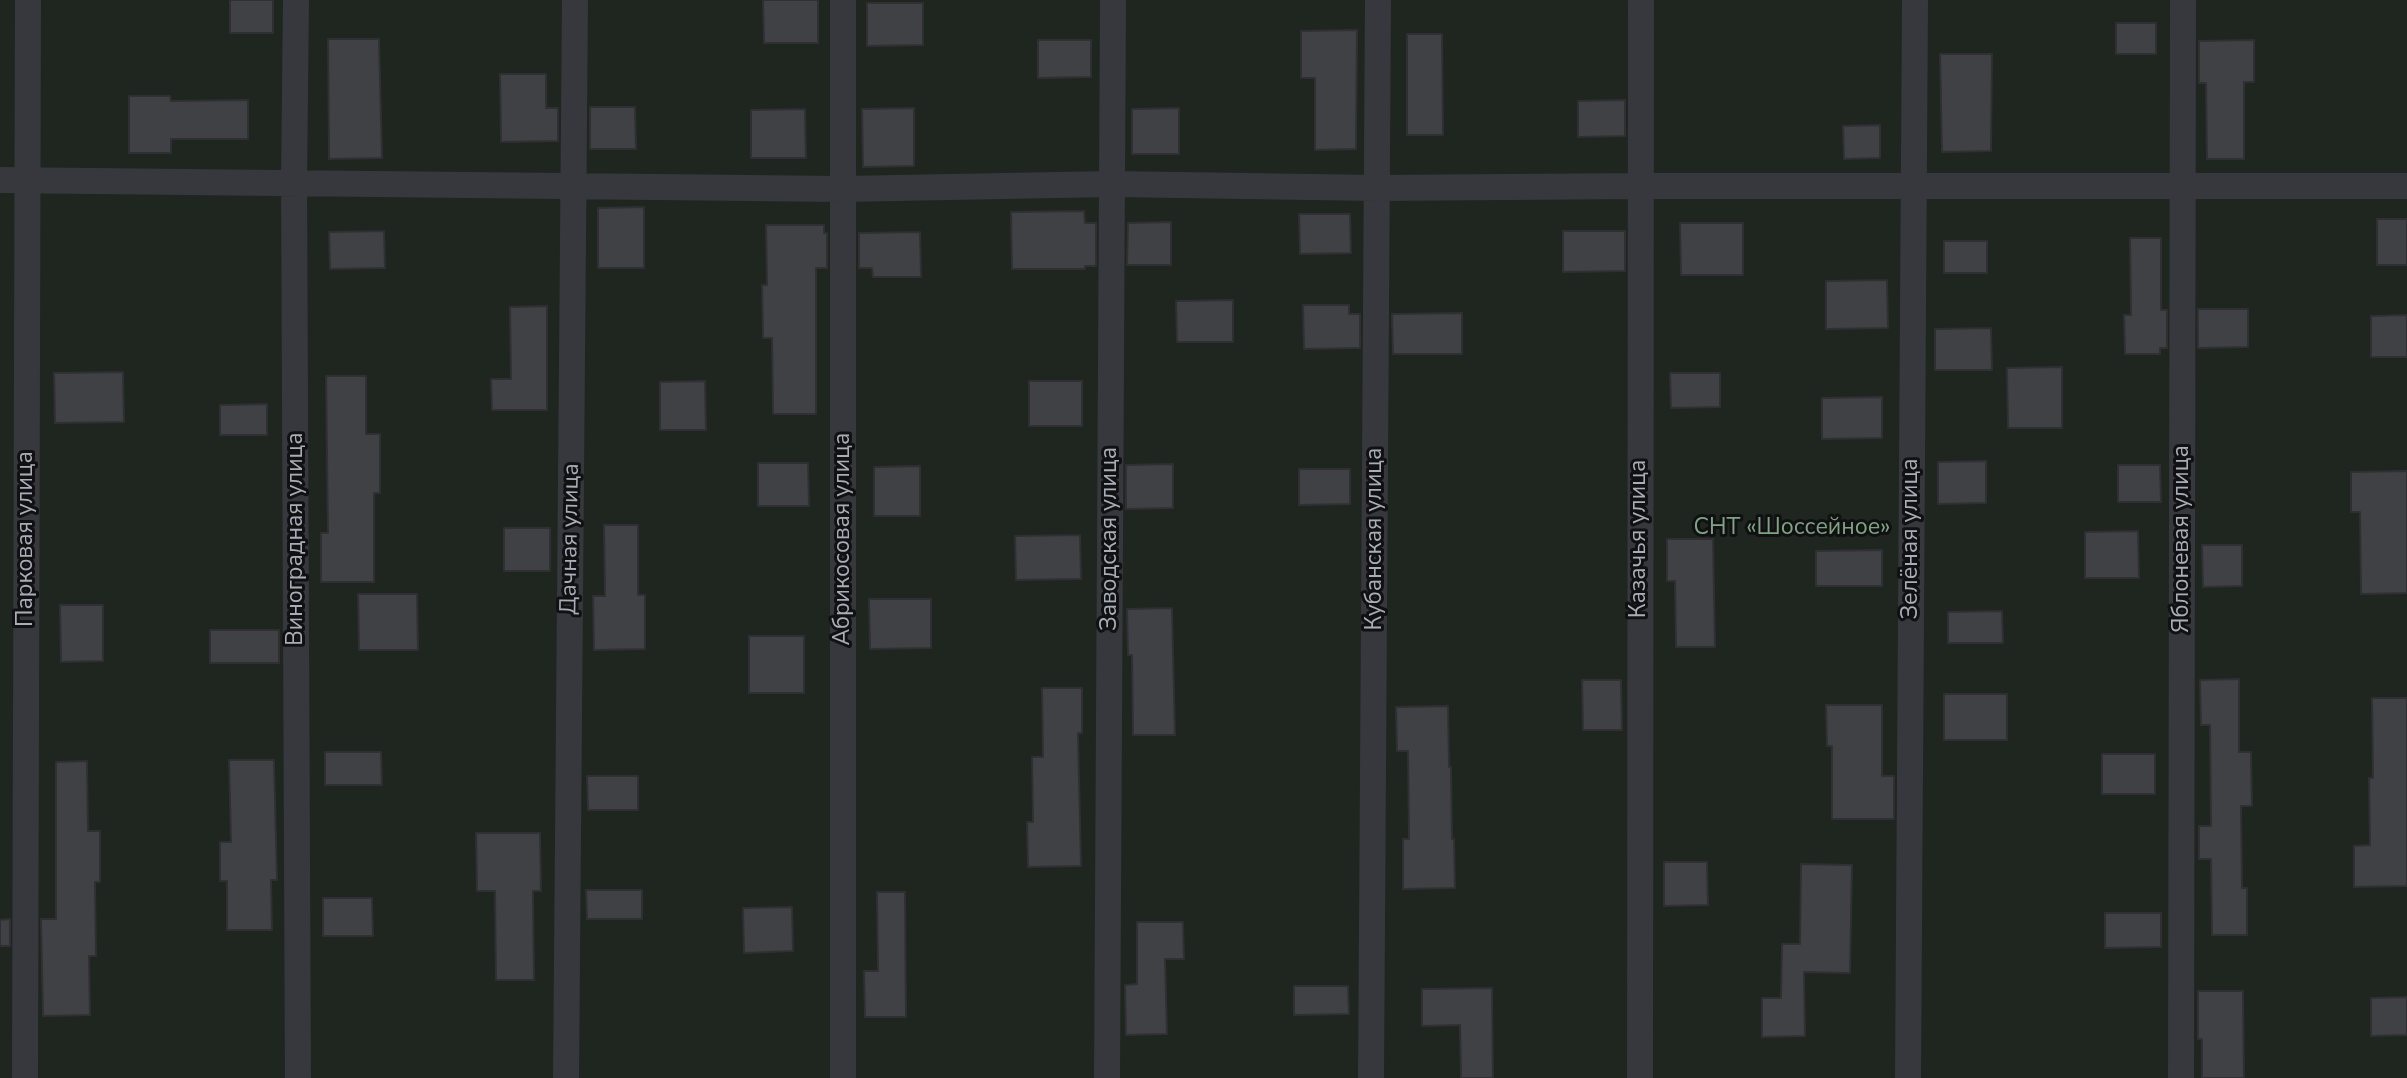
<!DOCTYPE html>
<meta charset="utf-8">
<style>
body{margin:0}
canvas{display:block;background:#161618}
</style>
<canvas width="2407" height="1078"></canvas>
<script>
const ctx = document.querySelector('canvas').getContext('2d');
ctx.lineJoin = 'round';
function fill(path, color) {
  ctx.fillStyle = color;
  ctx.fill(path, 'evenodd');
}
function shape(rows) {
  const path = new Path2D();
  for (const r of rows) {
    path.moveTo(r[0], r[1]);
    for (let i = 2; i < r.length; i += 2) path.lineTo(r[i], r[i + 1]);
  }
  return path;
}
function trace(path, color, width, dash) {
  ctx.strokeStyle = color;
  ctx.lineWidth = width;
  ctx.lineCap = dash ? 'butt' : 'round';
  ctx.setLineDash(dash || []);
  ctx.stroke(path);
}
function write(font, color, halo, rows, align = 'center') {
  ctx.font = font + ' "Nunito Sans",sans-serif';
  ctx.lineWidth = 6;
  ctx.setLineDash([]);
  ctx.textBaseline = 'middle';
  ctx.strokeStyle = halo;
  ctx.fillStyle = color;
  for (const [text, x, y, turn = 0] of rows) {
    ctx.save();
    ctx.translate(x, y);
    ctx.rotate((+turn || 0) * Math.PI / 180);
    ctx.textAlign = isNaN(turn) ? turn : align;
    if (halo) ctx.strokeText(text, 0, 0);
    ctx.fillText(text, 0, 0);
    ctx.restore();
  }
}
const green = shape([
 [0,0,2407,0,2407,1078,0,1078]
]);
const building = shape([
 [230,0,273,0,273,33,230,33,230,0],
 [763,0,818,0,818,43,764,43,763,0],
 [867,3,923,3,923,45,867,46,867,3],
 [2116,23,2156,23,2156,54,2116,54,2116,23],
 [1357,30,1356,149,1315,150,1315,78,1301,78,1301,31,1357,30],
 [1407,34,1442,34,1443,135,1407,135,1407,34],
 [328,39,379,39,382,158,329,159,328,39],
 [1038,40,1091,40,1091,77,1038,78,1038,40],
 [2254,40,2254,82,2244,82,2244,159,2207,159,2206,83,2199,83,2199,41,2254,40],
 [1940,54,1992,54,1991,151,1942,152,1940,54],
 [500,74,546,74,546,108,558,108,558,141,501,142,500,74],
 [129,96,170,96,171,101,248,100,248,139,171,139,171,153,129,153,129,96],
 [1625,100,1625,136,1578,137,1578,101,1625,100],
 [590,107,635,107,636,149,590,149,590,107],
 [914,108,914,166,863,167,862,109,914,108],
 [1179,108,1179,154,1132,154,1132,109,1179,108],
 [805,109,806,158,751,158,751,110,805,109],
 [1880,125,1880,158,1844,159,1843,126,1880,125],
 [644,207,644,268,598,268,598,208,644,207],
 [1084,211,1085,223,1096,223,1096,266,1085,266,1085,269,1012,269,1011,212,1084,211],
 [1299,214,1350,214,1351,253,1300,254,1299,214],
 [2377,219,2407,219,2407,265,2377,265,2377,219],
 [1171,222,1171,265,1127,265,1128,223,1171,222],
 [1680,223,1743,223,1743,275,1681,275,1680,223],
 [766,225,824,225,824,233,827,233,827,268,816,268,816,414,773,414,772,338,763,338,762,285,767,285,766,225],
 [384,231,385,268,330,269,329,232,384,231],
 [1563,231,1625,231,1625,271,1563,272,1563,231],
 [920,232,921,277,873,277,872,268,859,268,859,233,920,232],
 [2130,238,2161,238,2161,310,2167,310,2167,348,2160,348,2160,354,2125,354,2124,315,2131,315,2130,238],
 [1944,241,1987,241,1987,273,1944,273,1944,241],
 [1887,280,1888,328,1826,329,1826,281,1887,280],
 [1233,300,1233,342,1177,342,1176,301,1233,300],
 [1303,305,1349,305,1349,314,1360,314,1360,348,1304,349,1303,305],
 [547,306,547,410,492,410,491,379,511,379,510,307,547,306],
 [2198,309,2248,309,2248,347,2198,348,2198,309],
 [1462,313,1462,354,1393,354,1392,314,1462,313],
 [2407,315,2407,357,2371,357,2371,316,2407,315],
 [1991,328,1992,370,1935,370,1935,329,1991,328],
 [2062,367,2062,428,2008,428,2007,368,2062,367],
 [123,372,124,422,55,423,54,373,123,372],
 [1670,373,1720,373,1720,407,1671,408,1670,373],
 [326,376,366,376,366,434,380,434,380,493,374,493,374,582,321,582,321,533,328,533,326,376],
 [705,381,706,430,660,430,660,382,705,381],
 [1029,381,1082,381,1082,426,1029,426,1029,381],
 [1882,397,1882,438,1822,439,1822,398,1882,397],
 [267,404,267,435,220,435,220,405,267,404],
 [1986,461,1986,503,1938,504,1938,462,1986,461],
 [758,463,808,463,809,506,758,506,758,463],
 [1173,464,1173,508,1126,509,1126,465,1173,464],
 [2118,465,2160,465,2161,502,2118,502,2118,465],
 [920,466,920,516,874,516,874,467,920,466],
 [1299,469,1350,469,1350,504,1299,505,1299,469],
 [2407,471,2407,593,2361,594,2360,512,2351,512,2351,472,2407,471],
 [604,525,638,525,638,595,645,595,645,649,594,650,593,596,605,596,604,525],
 [504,528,550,528,550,571,504,571,504,528],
 [2138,531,2139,578,2085,578,2085,532,2138,531],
 [1080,535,1081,579,1016,580,1015,536,1080,535],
 [1667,539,1713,539,1715,647,1676,647,1675,581,1667,581,1667,539],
 [2202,545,2242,545,2242,586,2203,587,2202,545],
 [1882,550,1882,586,1816,586,1816,551,1882,550],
 [358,594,417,594,418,650,359,650,358,594],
 [869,599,931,599,931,648,870,649,869,599],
 [60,605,103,605,103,661,61,662,60,605],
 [1172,608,1175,735,1133,735,1132,655,1128,655,1127,609,1172,608],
 [2002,611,2003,643,1948,643,1948,612,2002,611],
 [210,630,279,630,279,663,210,663,210,630],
 [749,636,804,636,804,693,749,693,749,636],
 [2239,679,2239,752,2251,752,2252,806,2241,806,2242,888,2247,888,2247,935,2212,935,2211,859,2199,859,2199,826,2211,826,2210,725,2201,725,2200,680,2239,679],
 [1582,680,1621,680,1622,730,1583,730,1582,680],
 [1042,688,1082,688,1082,733,1078,733,1081,866,1028,867,1027,822,1033,822,1032,757,1043,757,1042,688],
 [1944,694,2007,694,2007,740,1944,740,1944,694],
 [2372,698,2407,698,2407,886,2354,887,2354,846,2370,845,2369,778,2373,778,2372,698],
 [1826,705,1882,705,1882,776,1894,776,1894,819,1832,819,1832,746,1827,746,1826,705],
 [1448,706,1449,767,1451,767,1452,839,1454,839,1455,888,1403,889,1403,839,1409,839,1408,751,1397,751,1396,707,1448,706],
 [325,752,381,752,382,785,325,785,325,752],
 [2102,754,2155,754,2155,794,2102,794,2102,754],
 [229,760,274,760,277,880,271,880,272,930,227,930,227,881,220,881,220,842,231,842,229,760],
 [87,761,88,831,100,831,100,882,95,882,96,956,89,956,90,1015,43,1016,41,919,56,919,56,762,87,761],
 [587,776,638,776,638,810,588,810,587,776],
 [476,833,540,833,541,891,533,891,534,980,496,980,495,891,477,891,476,833],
 [1664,862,1707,862,1708,905,1664,906,1664,862],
 [1801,864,1852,865,1850,973,1804,972,1805,1036,1762,1037,1762,998,1781,998,1782,944,1800,944,1801,864],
 [586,890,642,890,642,919,587,919,586,890],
 [877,892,905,892,906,1017,865,1017,864,971,878,971,877,892],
 [323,898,372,898,373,936,323,936,323,898],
 [792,907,793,951,744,953,743,908,792,907],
 [2105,913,2161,913,2161,947,2105,948,2105,913],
 [10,919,10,946,0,946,0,920,10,919],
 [1137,922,1183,922,1184,959,1165,959,1167,1034,1126,1035,1125,985,1137,984,1137,922],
 [1294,986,1348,986,1349,1014,1294,1015,1294,986],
 [1492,988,1493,1078,1461,1078,1460,1025,1422,1026,1422,989,1492,988],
 [2198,991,2243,991,2244,1078,2202,1078,2202,1039,2198,1039,2198,991],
 [2407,997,2407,1035,2371,1036,2371,998,2407,997]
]);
const minor = shape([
 [296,0,294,182,298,1078],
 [0,180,842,189,1112,184,1377,188,1639,186,2407,186],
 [25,1078,28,0],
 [566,1078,575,0],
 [843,1078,843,0],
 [1107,1078,1113,0],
 [1371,1078,1378,0],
 [1640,1078,1641,0],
 [1908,1078,1915,0],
 [2181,1078,2183,0]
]);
const parkNames = [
 ["СНТ «Шоссейное»",1792,528]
];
const streetNames = [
 ["Парковая улица",26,539,-90],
 ["Виноградная улица",296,539,-90],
 ["Дачная улица",571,539,-89],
 ["Абрикосовая улица",843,539,-90],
 ["Заводская улица",1110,539,-90],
 ["Кубанская улица",1375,539,-90],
 ["Казачья улица",1639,539,-90],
 ["Зелёная улица",1911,539,-90],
 ["Яблоневая улица",2182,539,-90]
];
fill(green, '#1e261f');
fill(building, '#404145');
trace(building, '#303034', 2);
trace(minor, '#37383d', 26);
write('23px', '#7fa383', '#111113', parkNames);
write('23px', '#a8adb8', '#111113', streetNames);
</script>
